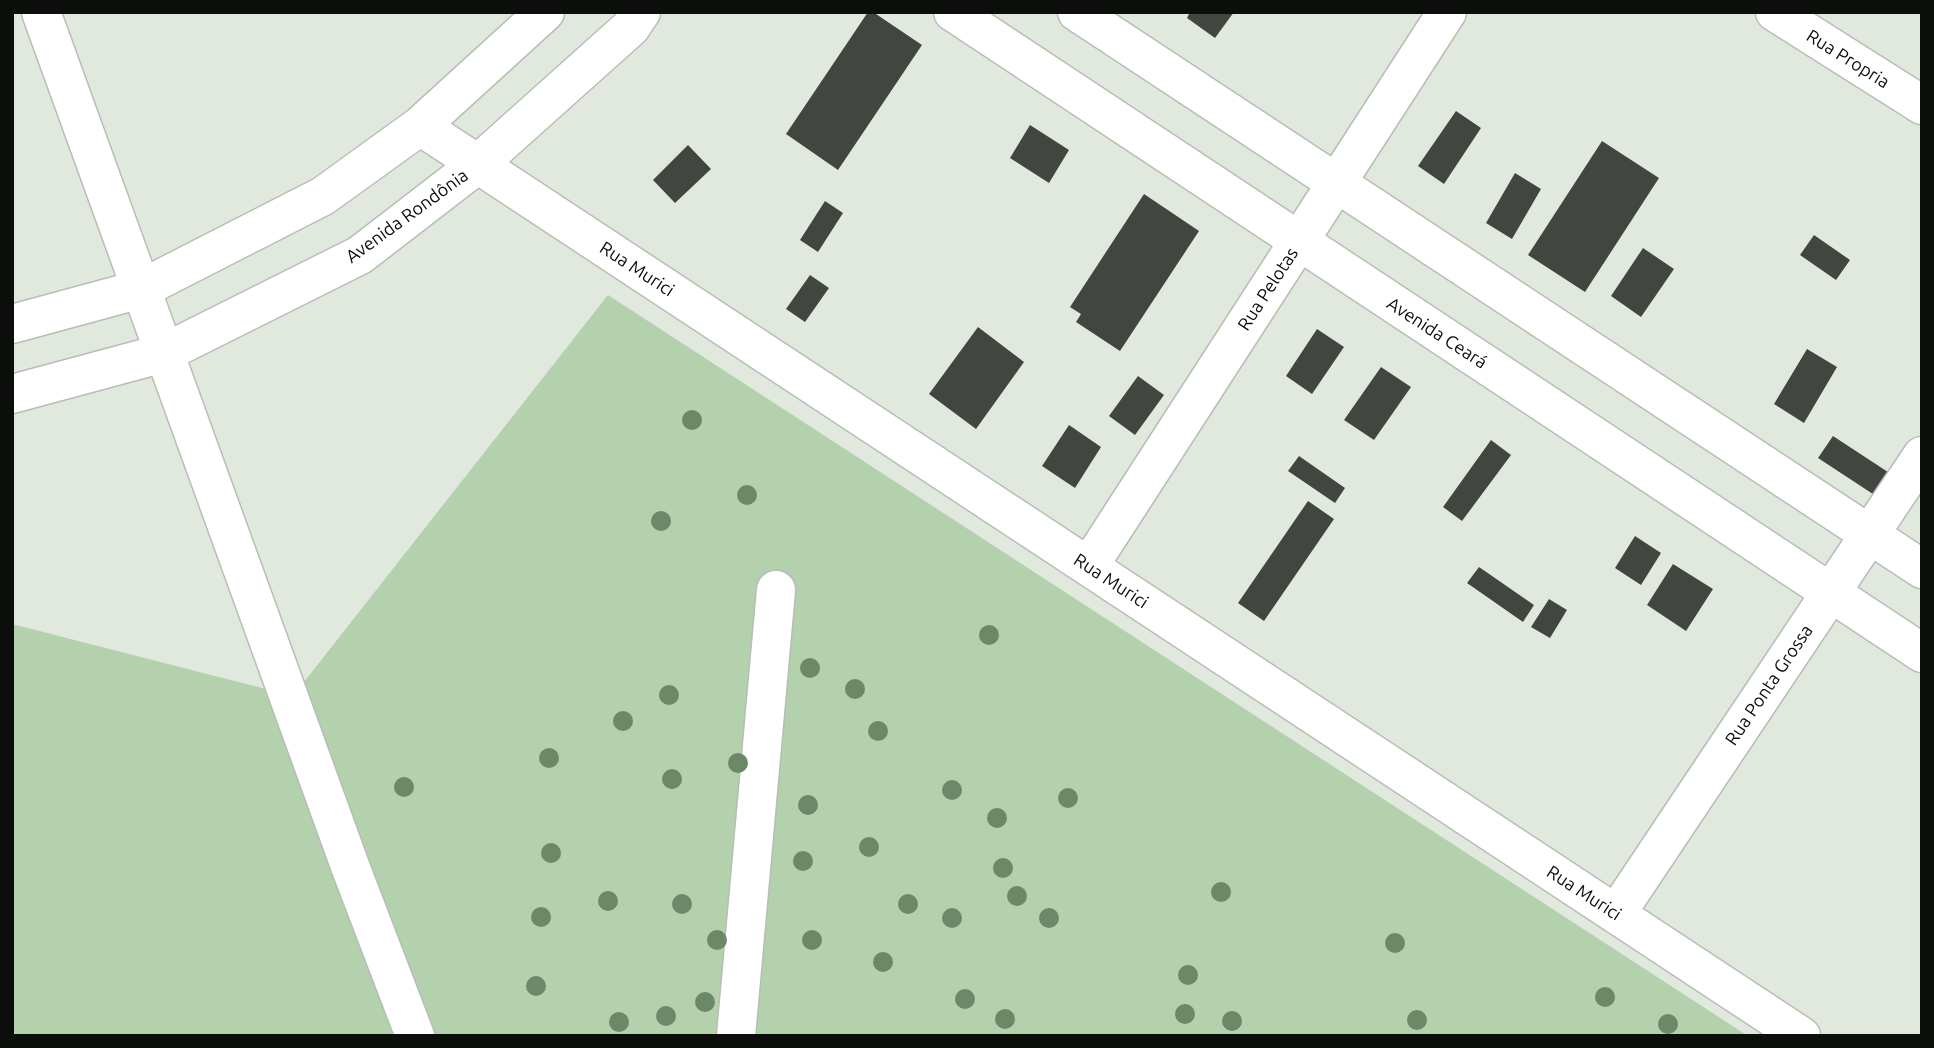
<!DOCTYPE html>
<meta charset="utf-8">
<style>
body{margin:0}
#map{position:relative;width:1934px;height:1048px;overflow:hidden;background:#e1e9df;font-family:Ubuntu,sans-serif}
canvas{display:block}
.frame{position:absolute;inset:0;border:14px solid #0b0e0b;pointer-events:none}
</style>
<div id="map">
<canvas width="1934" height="1048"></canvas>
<div class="frame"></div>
</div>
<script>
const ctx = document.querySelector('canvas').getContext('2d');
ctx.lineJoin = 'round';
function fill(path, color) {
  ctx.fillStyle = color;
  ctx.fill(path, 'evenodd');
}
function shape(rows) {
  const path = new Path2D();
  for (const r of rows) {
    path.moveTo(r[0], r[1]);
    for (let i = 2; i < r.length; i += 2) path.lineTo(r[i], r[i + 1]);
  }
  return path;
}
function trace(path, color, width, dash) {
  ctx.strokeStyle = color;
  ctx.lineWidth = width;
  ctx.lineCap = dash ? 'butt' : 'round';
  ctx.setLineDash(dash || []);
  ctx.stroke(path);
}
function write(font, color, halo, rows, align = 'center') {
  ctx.font = font + ' Ubuntu,sans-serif';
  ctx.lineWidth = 7;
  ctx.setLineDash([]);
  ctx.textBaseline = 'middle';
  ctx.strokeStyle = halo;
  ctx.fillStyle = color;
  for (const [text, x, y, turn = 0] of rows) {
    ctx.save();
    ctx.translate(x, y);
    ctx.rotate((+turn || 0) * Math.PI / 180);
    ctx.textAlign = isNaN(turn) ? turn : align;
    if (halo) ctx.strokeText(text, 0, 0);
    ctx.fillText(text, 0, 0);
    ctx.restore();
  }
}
const green = shape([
 [608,295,1748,1036,12,1036,12,624,293,696]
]);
const building = shape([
 [868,12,873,12,922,45,838,170,786,134],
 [1190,12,1234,12,1215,38,1187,18],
 [1456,111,1481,128,1444,184,1418,166],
 [1030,125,1069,150,1049,183,1010,158],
 [1602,141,1659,178,1585,292,1528,255],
 [688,145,711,169,675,203,653,180],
 [1515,173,1541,189,1512,239,1486,223],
 [1144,194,1199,231,1120,351,1076,322,1081,314,1070,307],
 [825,201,843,213,818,252,800,240],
 [1814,235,1850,260,1836,280,1800,255],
 [1643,248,1674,269,1641,317,1611,296],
 [810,275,829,288,805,322,786,309],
 [978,327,1024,362,976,429,929,394],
 [1317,329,1344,347,1312,394,1286,376],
 [1807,349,1837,367,1804,423,1774,404],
 [1381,367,1411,387,1374,440,1344,420],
 [1138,376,1164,395,1135,435,1109,416],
 [1069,425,1101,447,1075,488,1042,466],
 [1833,436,1894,476,1879,498,1818,458],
 [1491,440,1511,455,1462,521,1443,507],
 [1299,456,1345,488,1335,503,1288,471],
 [1308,501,1334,519,1264,621,1238,603],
 [1635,536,1661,553,1641,585,1615,568],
 [1673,564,1713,589,1686,631,1647,605],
 [1479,567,1534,605,1523,622,1467,583],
 [1549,599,1567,610,1550,638,1531,627]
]);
const minor = shape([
 [41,12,350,866,415,1036],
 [953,12,1922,653],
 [1077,12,1922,569],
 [1775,12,1922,105],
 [420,126,1801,1036],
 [12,324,141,289,323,196,420,126,545,12],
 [12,394,164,353,360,255,478,164,631,27,641,12],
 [1089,566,1447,12],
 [1616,914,1922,456],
 [736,1036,776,590]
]);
const trees = [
 [692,420],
 [747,495],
 [661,521],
 [989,635],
 [810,668],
 [855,689],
 [669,695],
 [623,721],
 [878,731],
 [549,758],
 [738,763],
 [672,779],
 [404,787],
 [952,790],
 [1068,798],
 [808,805],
 [997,818],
 [869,847],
 [551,853],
 [803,861],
 [1003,868],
 [1221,892],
 [1017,896],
 [608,901],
 [682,904],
 [908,904],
 [541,917],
 [952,918],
 [1049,918],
 [717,940],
 [812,940],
 [1395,943],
 [883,962],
 [1188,975],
 [536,986],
 [1605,997],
 [965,999],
 [705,1002],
 [1185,1014],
 [666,1016],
 [1005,1019],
 [1417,1020],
 [1232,1021],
 [619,1022],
 [1668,1024]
];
const streetNames = [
 ["Rua Propria",1848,59,32],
 ["Avenida Rondônia",407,216,-36],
 ["Rua Murici",637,269,33],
 ["Rua Pelotas",1268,289,-57],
 ["Avenida Ceará",1437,333,33],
 ["Rua Murici",1111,581,33],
 ["Rua Ponta Grossa",1769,685,-56],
 ["Rua Murici",1584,893,33]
];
fill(green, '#b2d1ac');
fill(building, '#414740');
trace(minor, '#b6beb5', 41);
trace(minor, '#fff', 38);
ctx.fillStyle = '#6c8967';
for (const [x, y] of trees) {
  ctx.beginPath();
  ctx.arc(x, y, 10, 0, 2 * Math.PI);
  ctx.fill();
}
write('18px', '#0b0e0b', '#fff', streetNames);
</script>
